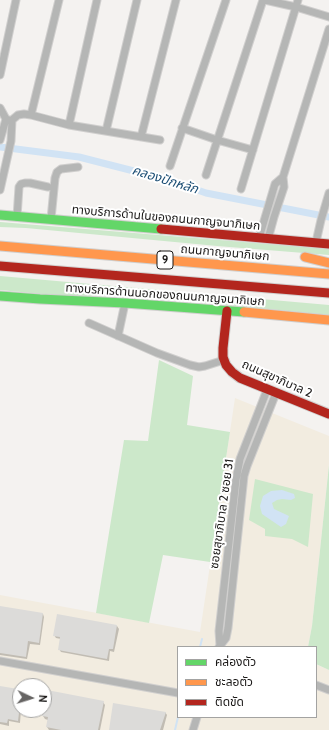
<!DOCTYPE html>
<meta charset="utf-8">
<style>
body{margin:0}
#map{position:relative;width:329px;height:730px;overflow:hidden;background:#f4f2f0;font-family:Cabin,"Noto Sans Thai",sans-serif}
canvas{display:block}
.legend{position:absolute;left:177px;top:646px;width:140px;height:72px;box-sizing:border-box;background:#fff;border:1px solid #a3a3a2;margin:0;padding:5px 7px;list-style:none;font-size:12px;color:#1a1817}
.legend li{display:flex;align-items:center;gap:8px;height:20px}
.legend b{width:20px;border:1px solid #a3a3a2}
.north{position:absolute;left:12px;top:678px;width:40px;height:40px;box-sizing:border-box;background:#fff;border:1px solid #a3a3a2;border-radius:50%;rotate:94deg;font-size:11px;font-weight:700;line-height:16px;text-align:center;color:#1a1817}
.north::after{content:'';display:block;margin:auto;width:14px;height:18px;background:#666463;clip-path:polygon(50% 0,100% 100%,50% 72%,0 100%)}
</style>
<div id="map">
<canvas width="329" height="730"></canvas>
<ul class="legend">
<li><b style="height:5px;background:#63d668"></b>คล่องตัว</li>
<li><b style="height:5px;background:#ff974d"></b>ชะลอตัว</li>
<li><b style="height:5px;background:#b3261e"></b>ติดขัด</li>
</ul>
<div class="north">N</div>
</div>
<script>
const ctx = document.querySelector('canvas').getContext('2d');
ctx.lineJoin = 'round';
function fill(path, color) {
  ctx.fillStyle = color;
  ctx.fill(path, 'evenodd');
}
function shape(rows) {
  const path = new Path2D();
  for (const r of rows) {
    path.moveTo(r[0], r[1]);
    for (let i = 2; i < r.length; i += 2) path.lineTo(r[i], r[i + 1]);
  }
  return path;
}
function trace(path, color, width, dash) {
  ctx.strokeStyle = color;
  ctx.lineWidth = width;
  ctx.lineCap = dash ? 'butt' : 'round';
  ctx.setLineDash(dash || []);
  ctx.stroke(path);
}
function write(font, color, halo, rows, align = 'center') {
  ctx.font = font + ' Cabin,"Noto Sans Thai",sans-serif';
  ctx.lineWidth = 4;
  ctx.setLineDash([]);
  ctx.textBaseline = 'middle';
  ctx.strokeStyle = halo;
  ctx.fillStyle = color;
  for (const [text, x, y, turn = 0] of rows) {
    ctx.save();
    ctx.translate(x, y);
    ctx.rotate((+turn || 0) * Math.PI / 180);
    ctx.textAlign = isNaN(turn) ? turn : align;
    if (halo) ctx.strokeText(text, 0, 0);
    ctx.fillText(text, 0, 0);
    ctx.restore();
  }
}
const industrial = shape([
 [235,398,329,436,329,465,312,626,308,647,178,647,178,717,316,717,316,664,329,670,329,730,0,730,0,595,200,632],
 [20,686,44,686,44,710,20,710]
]);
const green = shape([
 [0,222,329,249,329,255,217,246,26,228,0,227],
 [0,276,329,305,329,315,125,295,63,296,0,290],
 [159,360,193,376,187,425,230,432,210,562,163,555,149,623,96,613,124,440,148,441],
 [329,465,329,670,316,664,316,647,308,647,312,626],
 [255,479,313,494,308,547,292,539,265,536,265,529,249,520]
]);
const water = shape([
 [282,490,294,494,295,498,291,500,282,499,277,500,272,503,274,509,289,516,286,524,281,527,262,514,260,506,263,496,271,491]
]);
const shadow = shape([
 [0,607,43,614,44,617,40,645,30,644,27,659,0,655],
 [117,626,119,629,114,652,110,651,109,661,61,652,59,649,61,639,56,638,54,635],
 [0,687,17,690,19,693,17,706,20,706,20,710,21,710,20,723,9,721,9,726,0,724],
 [48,692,103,702,105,705,100,730,49,730,47,727,48,720,45,719,43,716],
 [165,712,167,715,163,730,110,730]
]);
const stream = shape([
 [200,647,202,639],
 [175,730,178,717]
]);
const canal = shape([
 [0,147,79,157,169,180,206,193,329,217]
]);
const building = shape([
 [0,606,43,613,39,643,28,641,26,657,0,653],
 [57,614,117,625,113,649,109,649,107,659,58,650,60,637,53,636],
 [0,686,18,689,16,704,20,705,18,721,8,719,7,723,0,722],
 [47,690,104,701,98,730,61,730,46,727,48,717,42,716,43,710,44,710],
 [113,703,166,712,160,730,109,730]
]);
const street = shape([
 [265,0,296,7,329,17],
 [0,75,16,0],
 [0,108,6,119,9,120],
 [31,115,59,0],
 [69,125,97,0],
 [182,128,217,140,253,150],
 [106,131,137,0],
 [141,137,176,0],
 [0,140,6,119],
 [170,166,226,0],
 [206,175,263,0],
 [241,189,298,0],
 [0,190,11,141,12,120,18,115,24,114,31,115,69,125,160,140],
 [17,217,19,187,21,184,25,183,30,183,48,187],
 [51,219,55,178,57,172,61,169,78,167],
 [259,238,275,184,283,177],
 [268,239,274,217,284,187,283,177,329,29],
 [316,242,321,220,329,193],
 [89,323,157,353,190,365,199,367,205,366,224,360],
 [118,336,125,303],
 [220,646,219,631,236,480,240,459,267,390],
 [219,647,226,638,228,628,244,476,247,466,276,393],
 [0,661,178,693],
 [316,685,329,690],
 [193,730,197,717]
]);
const fast = shape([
 [0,215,161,229],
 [0,296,40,299,125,303,244,312]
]);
const slow = shape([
 [0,246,329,274],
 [305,257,329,263],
 [244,312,329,320]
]);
const jam = shape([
 [161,229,329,244],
 [0,266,329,293],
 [227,311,223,348,223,357,226,365,232,372,240,378,329,414]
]);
const shields = [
 [165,260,16]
];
const shieldNames = [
 ["9",165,260]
];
const streetNames = [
 ["ทางบริการด้านในของถนนกาญจนาภิเษก",166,218,5],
 ["ถนนกาญจนาภิเษก",225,253,5],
 ["ทางบริการด้านนอกของถนนกาญจนาภิเษก",165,295,4],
 ["ถนนสุขาภิบาล 2",277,379,24],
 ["ซอยสุขาภิบาล 2 ซอย 31",222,514,-82]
];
const waterNames = [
 ["คลองปักหลัก",165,180,17]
];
fill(industrial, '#f2ece0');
fill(green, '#cce8ca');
fill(water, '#d1e3f4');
fill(shadow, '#0003');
trace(stream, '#d1e3f4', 2);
trace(canal, '#d1e3f4', 7);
fill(building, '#dcdbd9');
trace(street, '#d0cfce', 9);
trace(fast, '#d0cfce', 11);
trace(slow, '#d0cfce', 11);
trace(jam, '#d0cfce', 11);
trace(street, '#b5b6b5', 7);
trace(fast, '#63d668', 9);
trace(slow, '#ff974d', 9);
trace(jam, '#b3261e', 9);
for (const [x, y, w] of shields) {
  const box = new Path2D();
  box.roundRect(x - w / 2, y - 9, w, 18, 3);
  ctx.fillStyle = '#fff';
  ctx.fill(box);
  trace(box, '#1a1817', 1);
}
write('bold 11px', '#1a1817', null, shieldNames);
write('12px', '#1a1817', '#fff', streetNames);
write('italic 13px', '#194c73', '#fff', waterNames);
</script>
